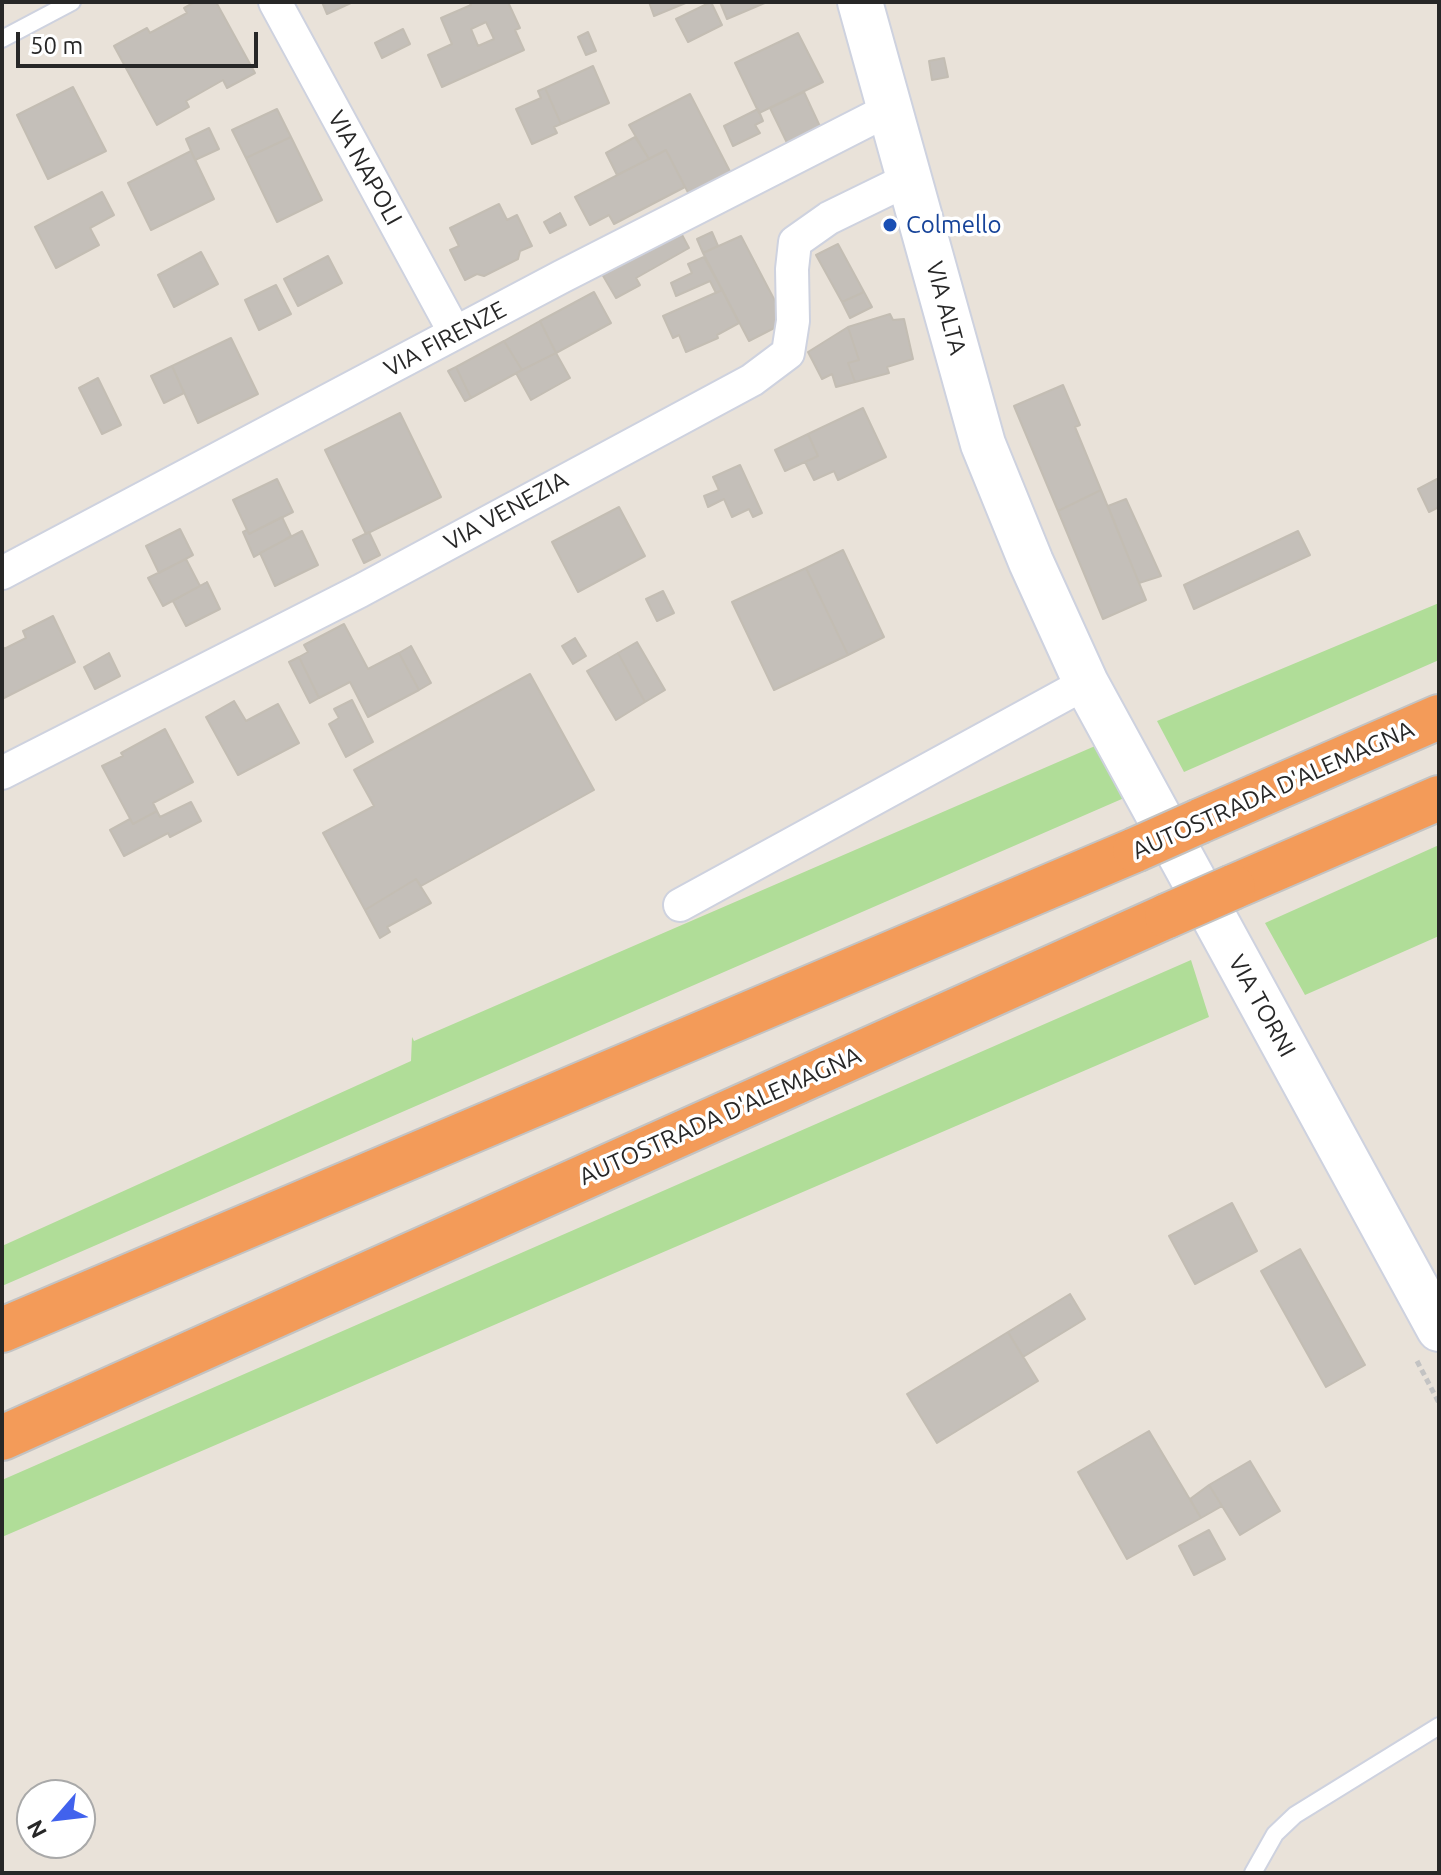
<!DOCTYPE html>
<style>
body{margin:0}
#map{position:relative;width:1441px;height:1875px;overflow:hidden;background:#e9e2d9;font-family:Ubuntu,sans-serif}
canvas{display:block}
.frame{position:absolute;inset:0;border:4px solid #272727;pointer-events:none}
.north{position:absolute;left:16px;top:1779px;width:80px;height:80px;box-sizing:border-box;background:#fff;border:2px solid #a9a9a9;border-radius:50%;rotate:242deg;font-size:22px;font-weight:700;line-height:32px;text-align:center;color:#272727}
.north::after{content:'';display:block;margin:auto;width:28px;height:36px;background:#4162ed;clip-path:polygon(50% 0,100% 100%,50% 72%,0 100%)}
.scale{position:absolute;left:16px;top:32px;width:242px;height:36px;box-sizing:border-box;border:4px solid #272727;border-top:0;padding-left:10px;font-size:24px;line-height:28px;white-space:nowrap;color:#272727;-webkit-text-stroke:6px #fff;paint-order:stroke}
</style>
<div id="map">
<canvas width="1441" height="1875"></canvas>
<div class="frame"></div>
<div class="north">N</div>
<div class="scale">50 m</div>
</div>
<script>
const ctx = document.querySelector('canvas').getContext('2d');
ctx.lineJoin = 'round';
function fill(path, color) {
  ctx.fillStyle = color;
  ctx.fill(path, 'evenodd');
}
function shape(rows) {
  const path = new Path2D();
  for (const r of rows) {
    path.moveTo(r[0], r[1]);
    for (let i = 2; i < r.length; i += 2) path.lineTo(r[i], r[i + 1]);
  }
  return path;
}
function trace(path, color, width, dash) {
  ctx.strokeStyle = color;
  ctx.lineWidth = width;
  ctx.lineCap = dash ? 'butt' : 'round';
  ctx.setLineDash(dash || []);
  ctx.stroke(path);
}
function write(font, color, halo, rows, align = 'center') {
  ctx.font = font + ' Ubuntu,sans-serif';
  ctx.lineWidth = 7;
  ctx.setLineDash([]);
  ctx.textBaseline = 'middle';
  ctx.strokeStyle = halo;
  ctx.fillStyle = color;
  for (const [text, x, y, turn = 0] of rows) {
    ctx.save();
    ctx.translate(x, y);
    ctx.rotate((+turn || 0) * Math.PI / 180);
    ctx.textAlign = isNaN(turn) ? turn : align;
    if (halo) ctx.strokeText(text, 0, 0);
    ctx.fillText(text, 0, 0);
    ctx.restore();
  }
}
const green = shape([
 [1439,603,1439,660,1184,772,1157,721],
 [1102,743,1131,795,2,1286,2,1246,411,1061,412,1037,414,1041],
 [1439,845,1439,936,1305,995,1265,923],
 [1191,960,1209,1017,2,1537,2,1480]
]);
const building = shape([
 [195,2,216,2,255,73,227,88,223,80,186,101,189,107,157,125,114,46,147,28,150,33,187,13,184,8,195,2],
 [322,2,353,2,327,14,322,2],
 [469,2,508,2,520,28,515,30,524,50,442,87,428,55,452,44,441,18,471,5,469,2],
 [486,22,494,39,478,46,471,29,486,22],
 [649,2,688,2,654,16,649,2],
 [711,2,722,25,688,42,676,19,711,2],
 [720,2,767,2,727,19,720,2],
 [403,29,410,44,382,58,375,43,403,29],
 [588,32,596,51,586,55,578,37,588,32],
 [798,33,823,82,759,113,735,63,798,33],
 [944,58,948,77,932,80,929,61,944,58],
 [593,66,609,103,561,124,545,88,593,66],
 [73,87,106,151,48,179,17,115,73,87],
 [545,88,561,124,554,127,557,133,532,144,516,109,541,98,538,91,545,88],
 [804,92,824,135,791,151,770,108,804,92],
 [690,94,736,183,694,204,666,150,649,159,629,125,690,94],
 [277,109,291,137,246,158,232,130,277,109],
 [758,109,763,121,755,125,760,133,733,146,724,126,758,109],
 [209,128,219,149,195,160,186,139,209,128],
 [291,137,322,200,277,222,246,158,291,137],
 [635,137,649,159,617,175,606,153,635,137],
 [666,150,685,187,614,224,609,215,590,225,575,197,666,150],
 [191,151,214,199,151,230,128,183,191,151],
 [102,192,114,215,90,228,99,245,56,268,35,227,102,192],
 [499,204,507,220,517,215,532,246,520,251,518,259,484,276,477,274,465,280,450,250,459,246,450,228,499,204],
 [560,213,566,225,550,233,544,222,560,213],
 [680,231,689,248,636,278,640,285,616,298,602,274,680,231],
 [712,232,718,246,703,253,697,239,712,232],
 [741,236,786,322,749,341,703,253,741,236],
 [838,244,864,292,842,302,816,255,838,244],
 [201,252,218,284,174,307,158,275,201,252],
 [328,256,342,283,298,306,284,279,328,256],
 [704,257,722,290,716,293,710,281,676,296,671,283,692,273,688,264,704,257],
 [276,285,291,314,259,330,245,300,276,285],
 [722,290,739,323,717,335,718,338,686,352,679,335,673,338,663,316,722,290],
 [594,292,611,323,556,353,540,321,594,292],
 [864,292,872,307,850,318,842,302,864,292],
 [890,314,893,320,904,319,913,359,887,367,889,373,855,382,848,363,859,360,848,327,890,314],
 [540,321,556,353,522,370,504,341,540,321],
 [848,327,859,360,848,363,855,382,836,387,832,374,822,379,808,352,848,327],
 [231,338,258,394,198,423,172,366,231,338],
 [504,341,522,370,471,398,456,367,504,341],
 [556,353,570,378,531,400,516,373,556,353],
 [172,366,184,393,164,403,151,376,172,366],
 [456,367,471,398,465,401,448,371,456,367],
 [98,378,121,425,102,434,79,388,98,378],
 [1063,385,1080,425,1075,427,1101,490,1058,511,1014,406,1063,385],
 [863,408,886,457,838,480,834,471,814,480,805,462,818,456,808,434,863,408],
 [400,413,441,497,366,534,325,450,400,413],
 [808,434,818,456,785,471,775,450,808,434],
 [740,465,762,513,753,517,749,509,732,517,724,499,708,507,704,496,719,490,713,477,740,465],
 [1439,478,1439,507,1429,512,1418,489,1439,478],
 [277,479,293,512,249,534,233,500,277,479],
 [1101,490,1146,600,1103,619,1058,511,1101,490],
 [1126,499,1161,576,1139,583,1108,506,1126,499],
 [619,507,645,556,578,592,552,542,619,507],
 [282,517,291,536,254,557,243,532,247,530,249,534,282,517],
 [180,529,193,555,159,573,146,546,180,529],
 [302,531,318,565,275,586,260,553,302,531],
 [1298,531,1310,555,1194,609,1184,585,1298,531],
 [369,532,380,555,364,563,353,540,369,532],
 [843,550,884,637,848,655,806,568,843,550],
 [186,559,200,586,163,606,148,578,186,559],
 [806,568,848,655,774,690,732,602,806,568],
 [207,582,220,609,186,626,173,601,207,582],
 [663,591,674,613,657,621,646,599,663,591],
 [53,616,75,662,2,699,2,644,4,649,26,638,23,631,53,616],
 [344,624,368,669,399,653,419,690,368,717,350,682,319,698,299,657,308,652,304,645,344,624],
 [575,638,586,656,573,664,562,646,575,638],
 [637,642,665,690,645,702,618,653,637,642],
 [411,646,431,683,419,690,399,653,411,646],
 [109,653,120,676,95,689,84,667,109,653],
 [618,653,645,702,616,720,587,671,618,653],
 [299,657,319,698,310,703,289,662,299,657],
 [530,674,594,790,421,886,416,879,365,910,323,833,374,806,354,770,530,674],
 [352,700,373,742,346,757,329,724,339,718,334,709,352,700],
 [234,701,246,721,278,704,299,743,238,775,206,717,234,701],
 [165,729,193,782,153,803,157,811,133,824,102,766,123,756,121,753,165,729],
 [191,802,201,821,170,837,168,833,124,856,110,830,130,819,133,824,157,811,160,817,191,802],
 [416,879,431,903,387,927,390,932,380,938,365,910,416,879],
 [1232,1203,1257,1251,1195,1284,1169,1236,1232,1203],
 [1300,1249,1365,1365,1326,1387,1261,1271,1300,1249],
 [1070,1294,1085,1319,1023,1357,1008,1332,1070,1294],
 [1008,1332,1038,1381,937,1443,907,1394,1008,1332],
 [1149,1431,1201,1518,1127,1559,1078,1472,1149,1431],
 [1250,1461,1280,1511,1240,1535,1209,1485,1250,1461],
 [1209,1485,1222,1506,1201,1518,1190,1499,1209,1485],
 [1209,1530,1225,1559,1194,1575,1179,1546,1209,1530]
]);
const path = shape([
 [1417,1361,1439,1403]
]);
const service = shape([
 [2,39,72,2],
 [1253,1873,1275,1834,1295,1815,1439,1726]
]);
const minor = shape([
 [275,2,455,333],
 [2,573,561,277,890,109],
 [2,773,360,591,752,380,788,353,793,321,792,269,795,242,829,218,911,178],
 [680,905,1086,683]
]);
const secondary = shape([
 [860,2,983,444,1031,562,1086,683,1439,1329]
]);
const motorway = shape([
 [1200,821,1439,717],
 [1233,887,1439,798],
 [2,1330,1135,850],
 [2,1438,1167,916]
]);
const motorwayBridge = shape([
 [1135,850,1200,821],
 [1167,916,1233,887]
]);
const markers = [
 [890,225,8,"#1a4fb4"]
];
const streetNames = [
 ["VIA NAPOLI",365,168,61],
 ["VIA ALTA",946,308,75],
 ["VIA FIRENZE",445,339,-28],
 ["VIA VENEZIA",506,511,-29],
 ["AUTOSTRADA D'ALEMAGNA",1273,790,-24],
 ["VIA TORNI",1262,1006,61],
 ["AUTOSTRADA D'ALEMAGNA",720,1116,-24]
];
const transitNames = [
 ["Colmello",906,225]
];
fill(green, '#b0dd98');
fill(building, '#c4bfb9');
trace(building, '#c3bdb3', 2);
trace(service, '#ced2df', 20);
trace(minor, '#ced2df', 36);
trace(secondary, '#ced2df', 48);
trace(motorway, '#c3c3c3', 48);
trace(path, '#c3c3c3', 5, [6, 4]);
trace(service, '#fff', 16);
trace(minor, '#fff', 32);
trace(secondary, '#fff', 44);
trace(motorway, '#f39b59', 44);
trace(motorwayBridge, '#c3c3c3', 48, []);
trace(motorwayBridge, '#f39b59', 44);
for (const [x, y, r, color] of markers) {
  const dot = new Path2D();
  dot.arc(x, y, r, 0, 2 * Math.PI);
  ctx.fillStyle = color;
  ctx.fill(dot);
  trace(dot, '#fff', 3);
}
write('24px', '#272727', '#fff', streetNames);
write('24px', '#164399', '#fff', transitNames, 'left');
</script>
